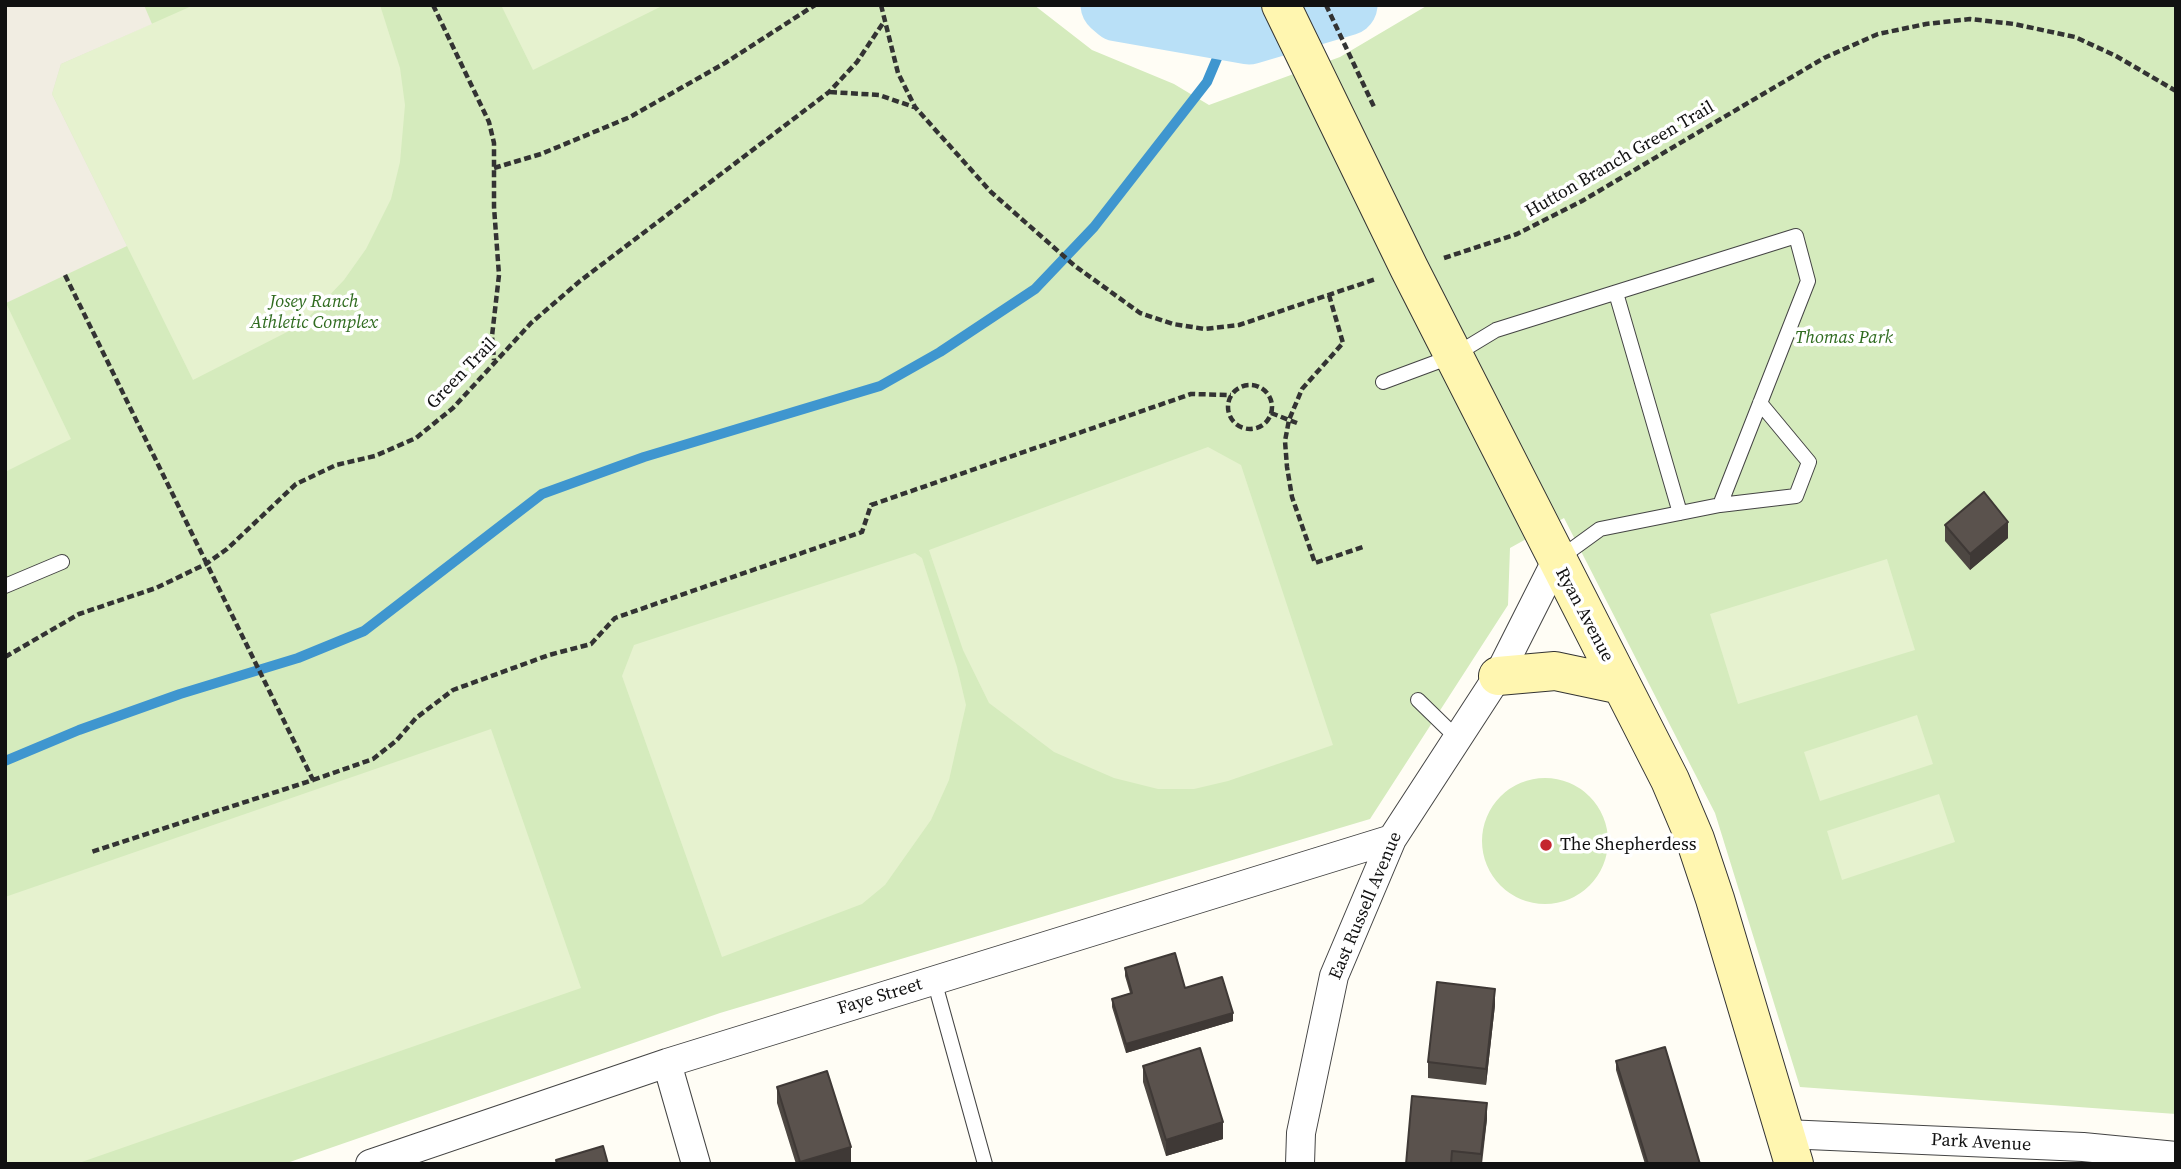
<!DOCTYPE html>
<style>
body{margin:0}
#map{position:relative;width:2181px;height:1169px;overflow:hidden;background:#fffdf5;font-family:"Source Serif 4",serif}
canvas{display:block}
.frame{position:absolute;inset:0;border:7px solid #111;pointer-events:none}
</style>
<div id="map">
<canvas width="2181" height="1169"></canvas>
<div class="frame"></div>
</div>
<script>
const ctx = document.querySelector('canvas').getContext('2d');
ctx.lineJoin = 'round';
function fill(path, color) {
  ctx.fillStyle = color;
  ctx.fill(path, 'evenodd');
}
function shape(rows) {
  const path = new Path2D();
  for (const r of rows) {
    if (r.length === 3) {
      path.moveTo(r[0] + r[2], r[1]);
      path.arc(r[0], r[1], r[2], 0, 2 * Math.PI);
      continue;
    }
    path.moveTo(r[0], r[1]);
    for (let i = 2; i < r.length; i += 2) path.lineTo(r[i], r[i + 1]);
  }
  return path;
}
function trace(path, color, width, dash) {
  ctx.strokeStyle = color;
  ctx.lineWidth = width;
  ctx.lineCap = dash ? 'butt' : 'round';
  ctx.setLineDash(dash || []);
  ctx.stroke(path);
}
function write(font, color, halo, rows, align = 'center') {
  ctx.font = font + ' "Source Serif 4",serif';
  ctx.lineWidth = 7;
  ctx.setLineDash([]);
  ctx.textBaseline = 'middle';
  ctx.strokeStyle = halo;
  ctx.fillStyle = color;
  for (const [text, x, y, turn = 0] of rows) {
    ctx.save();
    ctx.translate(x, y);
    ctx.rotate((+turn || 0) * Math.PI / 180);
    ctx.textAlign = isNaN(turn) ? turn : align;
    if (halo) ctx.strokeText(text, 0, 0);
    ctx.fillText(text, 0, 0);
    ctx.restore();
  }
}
const green = shape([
 [5,5,1034,5,1092,50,1174,84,1209,105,1340,57,1428,5,2176,5,2176,1114,1800,1087,1715,813,1564,518,1510,548,1508,605,1370,819,720,1013,284,1164,5,1164],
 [1545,841,63]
]);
const pitch = shape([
 [194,5,380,5,400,68,405,105,400,162,391,199,366,249,344,280,307,319,291,330,193,380,52,94,61,64],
 [501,5,664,5,533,70],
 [5,301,71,439,5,472],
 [1208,447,1241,465,1333,745,1228,781,1194,789,1158,789,1114,778,1054,752,989,703,963,650,929,550],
 [915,553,922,558,957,667,966,705,949,780,931,820,885,885,862,904,722,957,622,676,634,645],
 [1887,559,1915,650,1738,704,1710,614],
 [1917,715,1933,764,1820,801,1804,752],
 [491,729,581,988,76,1164,5,1164,5,897],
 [1939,794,1955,842,1842,880,1827,831]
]);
const plaza = shape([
 [5,5,144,5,152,24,61,64,52,94,127,246,6,303]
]);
const stream = shape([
 [5,761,79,730,180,694,298,658,364,631,542,494,644,457,880,386,940,352,1035,289,1094,227,1207,82,1229,30]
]);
const river = shape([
 [1111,5,1118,11,1249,34,1347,5]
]);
const path = shape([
 [433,5,489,122,494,143,494,207,499,275,492,336,494,360],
 [881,5,898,73,915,107,991,192,1075,266,1140,313,1173,324,1205,329,1239,325,1376,279],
 [1326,5,1375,109],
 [830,92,879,95,914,107],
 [494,168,541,154,630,117,725,63,815,5],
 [1444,258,1517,234,1582,201,1824,58,1878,34,1926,24,1970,19,2014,24,2075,37,2116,56,2176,91],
 [65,275,313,780,91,852],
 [1329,295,1343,343,1302,389,1289,420,1285,441,1287,467,1292,497,1315,563,1363,547],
 [1250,407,22],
 [1271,413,1297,423],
 [5,657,79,614,156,588,206,564,227,549,296,484,336,465,375,456,416,438,453,408,531,323,580,281,829,92,857,62,883,23],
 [313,780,373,759,396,741,416,718,453,690,549,655,591,644,615,618,862,532,871,505,1191,394,1231,395]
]);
const lane = shape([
 [1616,293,1680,513],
 [1383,382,1453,356,1496,330,1796,236,1808,281,1720,505,1600,529,1560,558],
 [1720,505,1796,496,1809,462,1760,403],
 [5,586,62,562],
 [1418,700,1457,738],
 [934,980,985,1164]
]);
const street = shape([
 [667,1063,696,1164],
 [1785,1134,2083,1147,2176,1156],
 [370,1164,667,1063,1392,839],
 [1300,1164,1301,1133,1334,976,1392,839,1498,676,1556,561]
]);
const secondary = shape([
 [1281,5,1409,268,1670,780,1695,839,1715,899,1794,1164],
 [1498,676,1555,671,1621,685]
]);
const wall = shape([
 [1945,525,2008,538,1970,570,1945,541],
 [1125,968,1185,988,1233,1021,1126,1053,1112,1007,1112,999,1130,993,1125,976],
 [1495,1005,1486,1085,1428,1078,1428,1062],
 [1616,1061,1700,1164,1645,1164,1616,1070],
 [1143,1066,1223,1139,1166,1156,1143,1082],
 [777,1087,851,1163,796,1164,777,1103],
 [1487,1119,1482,1164,1406,1164]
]);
const shadedWall = shape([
 [2008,522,2008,538,1970,570,1970,554],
 [1495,989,1495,1005,1486,1085,1486,1069],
 [1233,1013,1233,1021,1126,1053,1126,1044],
 [1487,1103,1487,1119,1481,1164,1481,1154],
 [1223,1122,1223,1139,1166,1156,1166,1140],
 [851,1147,851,1163,800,1164,800,1162]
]);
const building = shape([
 [1984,492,2008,522,1970,554,1945,525,1984,492],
 [1175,953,1185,988,1222,977,1233,1013,1126,1044,1112,999,1132,993,1125,968,1175,953],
 [1437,982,1495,989,1486,1069,1428,1062,1437,982],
 [1665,1047,1700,1164,1648,1164,1616,1061,1665,1047],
 [1200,1048,1223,1122,1166,1140,1143,1066,1200,1048],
 [827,1071,851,1147,800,1162,777,1087,827,1071],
 [1412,1096,1487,1103,1481,1154,1452,1151,1451,1164,1406,1164,1412,1096],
 [603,1146,608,1164,557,1164,556,1160,603,1146]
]);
const markers = [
 [1546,845,7,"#c4262e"]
];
const streetNames = [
 ["Hutton Branch Green Trail",1620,160,-30],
 ["Green Trail",462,374,-46],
 ["Ryan Avenue",1584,615,62],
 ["East Russell Avenue",1366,906,-67],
 ["Faye Street",880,997,-17],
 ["Park Avenue",1981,1143,3]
];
const parkNames = [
 ["Josey Ranch",314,302],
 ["Athletic Complex",314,323],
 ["Thomas Park",1844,338]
];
const poiNames = [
 ["The Shepherdess",1560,845]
];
fill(green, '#d5ebbd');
fill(pitch, '#e6f2cf');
fill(plaza, '#f1ede2');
trace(stream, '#3f96cf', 10);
trace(river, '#b9e0f7', 61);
trace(lane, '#444', 16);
trace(street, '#444', 30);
trace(secondary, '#333', 40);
trace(path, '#333', 4.5, [7, 3.5]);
trace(lane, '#fff', 14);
trace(street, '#fff', 28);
trace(secondary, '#fff6b0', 38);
fill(wall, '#4d4742');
fill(shadedWall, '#3f3936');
fill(building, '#5a524d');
trace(building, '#3f3936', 2);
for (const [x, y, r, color] of markers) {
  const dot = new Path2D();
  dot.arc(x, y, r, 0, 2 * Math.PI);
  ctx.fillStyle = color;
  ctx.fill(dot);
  trace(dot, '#fff', 2.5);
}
write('18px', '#111', '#fff', streetNames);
write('italic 18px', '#2f6b1f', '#fff', parkNames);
write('18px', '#111', '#fff', poiNames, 'left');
</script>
